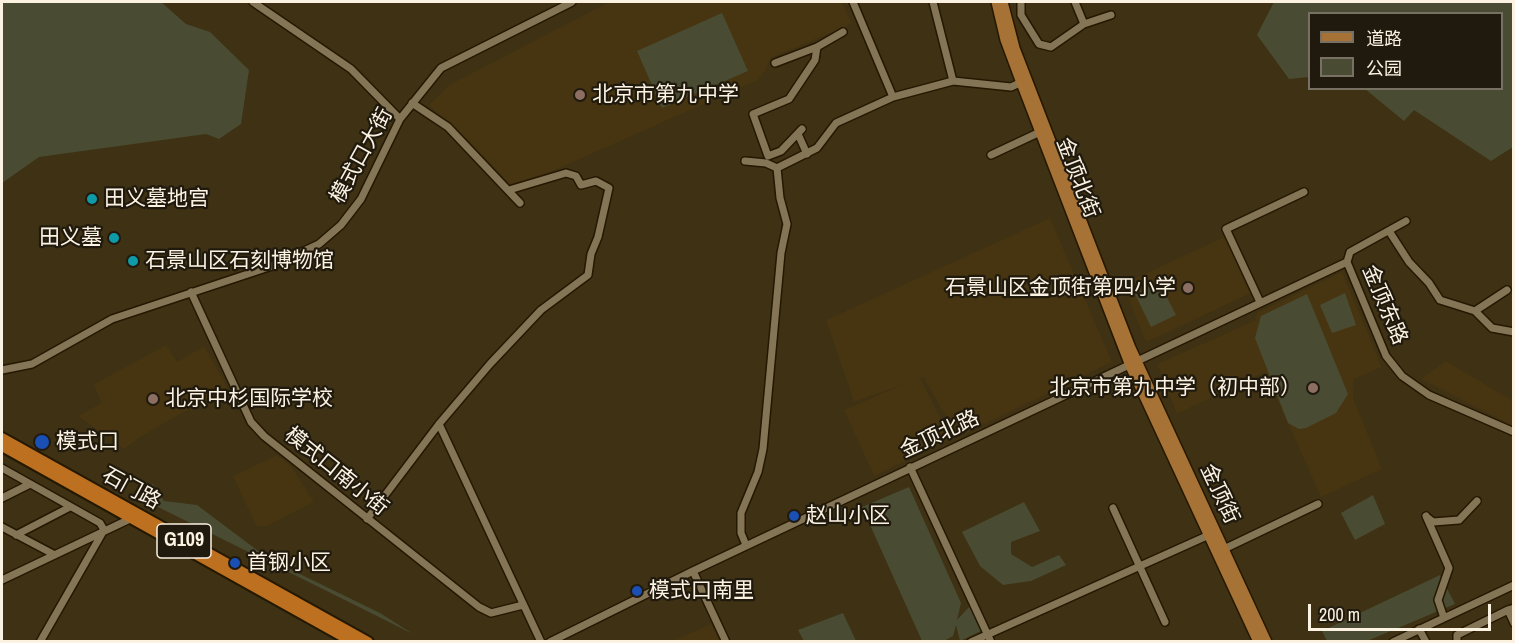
<!DOCTYPE html>
<meta charset="utf-8">
<style>
body{margin:0}
#map{position:relative;width:1515px;height:643px;overflow:hidden;background:#3e3114;font-family:"Archivo Narrow","Noto Sans SC",sans-serif}
canvas{display:block}
.frame{position:absolute;inset:0;border:3px solid #fbf2e2;pointer-events:none}
.legend{position:absolute;left:1308px;top:12px;width:195px;height:78px;box-sizing:border-box;background:#201a0e;border:2px solid #787063;margin:0;padding:8px 10px;list-style:none;font-size:18px;color:#fbf2e2}
.legend li{display:flex;align-items:center;gap:12px;height:30px}
.legend b{width:30px;border:2px solid #787063}
.scale{position:absolute;left:1308px;top:604px;width:183px;height:27px;box-sizing:border-box;border:3px solid #fbf2e2;border-top:0;padding-left:8px;font-size:18px;line-height:21px;white-space:nowrap;color:#fbf2e2;-webkit-text-stroke:4px #201a0e;paint-order:stroke}
</style>
<div id="map">
<canvas width="1515" height="643"></canvas>
<div class="frame"></div>
<ul class="legend">
<li><b style="height:8px;background:#a67236"></b>道路</li>
<li><b style="height:16px;background:#494c32"></b>公园</li>
</ul>
<div class="scale">200 m</div>
</div>
<script>
const ctx = document.querySelector('canvas').getContext('2d');
ctx.lineJoin = 'round';
function fill(path, color) {
  ctx.fillStyle = color;
  ctx.fill(path, 'evenodd');
}
function shape(rows) {
  const path = new Path2D();
  for (const r of rows) {
    path.moveTo(r[0], r[1]);
    for (let i = 2; i < r.length; i += 2) path.lineTo(r[i], r[i + 1]);
  }
  return path;
}
function trace(path, color, width, dash) {
  ctx.strokeStyle = color;
  ctx.lineWidth = width;
  ctx.lineCap = dash ? 'butt' : 'round';
  ctx.setLineDash(dash || []);
  ctx.stroke(path);
}
function write(font, color, halo, rows, align = 'center') {
  ctx.font = font + ' "Archivo Narrow","Noto Sans SC",sans-serif';
  ctx.lineWidth = 4.5;
  ctx.setLineDash([]);
  ctx.textBaseline = 'middle';
  ctx.strokeStyle = halo;
  ctx.fillStyle = color;
  for (const [text, x, y, turn = 0] of rows) {
    ctx.save();
    ctx.translate(x, y);
    ctx.rotate((+turn || 0) * Math.PI / 180);
    ctx.textAlign = isNaN(turn) ? turn : align;
    if (halo) ctx.strokeText(text, 0, 0);
    ctx.fillText(text, 0, 0);
    ctx.restore();
  }
}
const built = shape([
 [609,2,842,2,852,24,770,58,766,70,758,80,555,170,511,185,467,139,429,105,449,85],
 [1050,218,1112,362,958,437,923,377,920,378,951,439,874,476,844,410,904,384,854,402,826,320],
 [1226,236,1253,292,1149,341,1145,340,1123,284],
 [1342,272,1382,367,1354,379,1353,398,1382,469,1321,497,1265,372,1177,414,1157,364,1256,320,1257,313],
 [166,345,177,362,204,346,227,387,142,436,124,449,78,416,101,403,94,384],
 [1446,361,1513,401,1513,426,1421,379],
 [277,455,291,466,314,502,267,526,256,526,233,476],
 [711,624,720,641,673,641]
]);
const green = shape([
 [2,2,161,2,186,24,210,32,249,70,241,124,219,139,206,134,39,157,2,183],
 [1274,2,1513,2,1513,147,1491,161,1414,110,1404,121,1365,89,1502,88,1502,14,1310,14,1309,77,1289,79,1257,35],
 [722,13,748,71,662,108,637,51],
 [1159,282,1176,315,1151,327,1135,294],
 [1345,293,1356,325,1332,333,1320,305],
 [1307,294,1348,394,1336,413,1306,428,1299,429,1288,423,1255,338,1261,316],
 [153,484,164,501,197,505,269,559,380,613,413,634,148,502,141,491],
 [909,487,961,603,957,620,970,606,981,631,960,641,956,625,953,636,944,641,922,641,862,507],
 [1373,495,1385,524,1355,540,1341,513],
 [1024,502,1040,531,1011,542,1011,554,1032,567,1059,555,1066,565,1031,581,1003,585,980,566,962,532],
 [1440,575,1455,604,1367,641,1327,641,1322,631],
 [843,613,856,641,804,641,798,630]
]);
const minor = shape([
 [253,2,351,69,400,119],
 [853,2,893,97],
 [933,2,953,81],
 [1021,2,1021,15,1039,44,1051,47,1084,24],
 [1075,2,1084,24,1111,15],
 [775,63,817,47,843,32],
 [412,103,448,127,520,203],
 [802,129,781,151,768,156,753,114,789,99,815,60,817,47],
 [798,134,807,154],
 [991,155,1040,132],
 [745,161,766,163,777,168],
 [777,168,817,148,836,123,893,97,953,81,1011,87,1024,81],
 [1389,231,1409,262,1429,283,1440,300,1475,311,1507,290],
 [1347,262,1386,356,1402,376,1429,395,1514,432],
 [1347,262,1350,252,1406,221],
 [191,292,251,422,264,436,479,607,491,613,523,605],
 [1260,302,1226,229,1304,192],
 [1475,311,1492,328,1514,332],
 [2,370,32,364,112,319,272,266,319,244,341,225,361,199,400,119,441,68,572,2],
 [439,424,541,642],
 [910,467,991,642],
 [2,468,100,523,104,530,40,642],
 [2,498,30,484],
 [1113,508,1165,622],
 [1426,516,1449,568,1438,600,1444,618],
 [1428,518,1433,522,1459,520,1477,501],
 [367,519,439,424,490,364,541,310,588,275,591,254,598,237,609,188,596,181,581,185,576,176,566,173,509,190],
 [2,527,53,554],
 [16,535,70,507],
 [746,545,741,533,741,513,758,472,763,449,781,253,787,224,780,198,777,168],
 [1224,549,1318,504],
 [693,571,726,642],
 [2,580,132,518],
 [1514,608,1508,610,1514,623],
 [1419,629,1426,642],
 [550,642,693,571,1347,262],
 [971,642,1209,535],
 [1393,642,1514,585],
 [1457,642,1457,635,1508,610]
]);
const major = shape([
 [996,2,1005,40,1021,83,1130,366,1258,642],
 [1003,2,1015,48,1131,348,1267,642]
]);
const highway = shape([
 [2,438,368,642],
 [2,446,353,642]
]);
const markers = [
 [580,95,6,"#8d6e63"],
 [92,199,6,"#0f9aa8"],
 [114,238,6,"#0f9aa8"],
 [133,261,6,"#0f9aa8"],
 [1188,288,6,"#8d6e63"],
 [1313,388,6,"#8d6e63"],
 [153,399,6,"#8d6e63"],
 [42,442,8,"#1a4fb4"],
 [794,516,6,"#1a4fb4"],
 [235,563,6,"#1a4fb4"],
 [637,591,6,"#1a4fb4"]
];
const shields = [
 [184,541,54]
];
const shieldNames = [
 ["G109",184,541]
];
const poiNames = [
 ["北京市第九中学",592,95],
 ["田义墓地宫",104,199],
 ["田义墓",102,238,"right"],
 ["石景山区石刻博物馆",145,261],
 ["石景山区金顶街第四小学",1176,288,"right"],
 ["北京市第九中学（初中部）",1301,388,"right"],
 ["北京中杉国际学校",165,399],
 ["模式口",56,442],
 ["赵山小区",806,516],
 ["首钢小区",247,563],
 ["模式口南里",649,591]
];
const streetNames = [
 ["模式口大街",362,156,-61],
 ["金顶北街",1077,178,69],
 ["金顶东路",1384,305,67],
 ["金顶北路",940,435,-25],
 ["模式口南小街",336,472,39],
 ["石门路",131,489,29],
 ["金顶街",1219,494,65]
];
fill(built, '#463510');
fill(green, '#494c32');
trace(minor, '#251800', 10);
trace(major, '#251800', 12);
trace(highway, '#251800', 14);
trace(minor, '#857557', 7);
trace(major, '#a67236', 9);
trace(highway, '#bc7020', 10);
for (const [x, y, r, color] of markers) {
  const dot = new Path2D();
  dot.arc(x, y, r, 0, 2 * Math.PI);
  ctx.fillStyle = color;
  ctx.fill(dot);
  trace(dot, '#201a0e', 2);
}
for (const [x, y, w] of shields) {
  const box = new Path2D();
  box.roundRect(x - w / 2, y - 17, w, 34, 4.5);
  ctx.fillStyle = '#201a0e';
  ctx.fill(box);
  trace(box, '#fbf2e2', 1.5);
}
write('bold 20px', '#fbf2e2', null, shieldNames);
write('21px', '#fbf2e2', '#201a0e', poiNames, 'left');
write('21px', '#fbf2e2', '#201a0e', streetNames);
</script>
